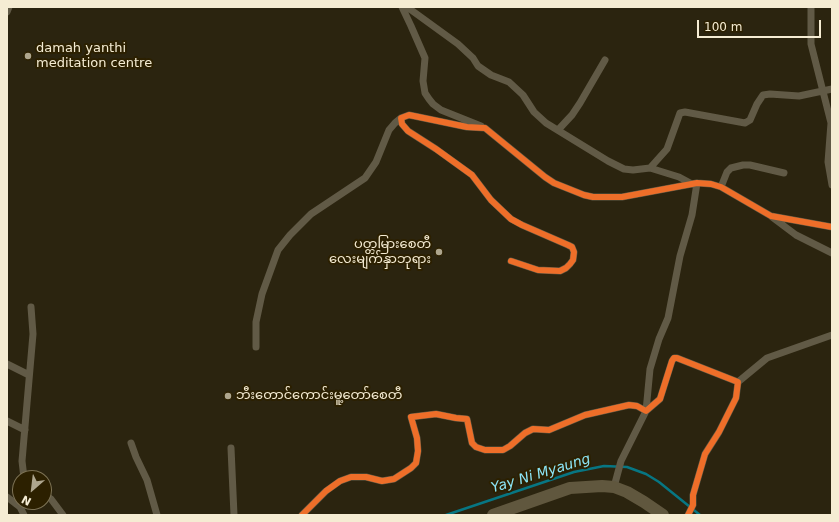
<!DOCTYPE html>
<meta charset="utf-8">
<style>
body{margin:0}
#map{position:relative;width:839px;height:522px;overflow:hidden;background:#2b240f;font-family:"DejaVu Sans",sans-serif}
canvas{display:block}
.frame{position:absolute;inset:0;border:8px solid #f5ecd3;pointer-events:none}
.north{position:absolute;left:12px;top:470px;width:40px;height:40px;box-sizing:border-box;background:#2c2000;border:1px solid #7c7254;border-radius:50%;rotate:208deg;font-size:11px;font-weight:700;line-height:16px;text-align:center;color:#f5ecd3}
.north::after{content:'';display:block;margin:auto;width:14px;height:18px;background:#aea68e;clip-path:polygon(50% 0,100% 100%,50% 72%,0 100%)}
.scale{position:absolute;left:697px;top:20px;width:124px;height:18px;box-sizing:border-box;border:2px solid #f5ecd3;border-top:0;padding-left:5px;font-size:12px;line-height:14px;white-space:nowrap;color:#f5ecd3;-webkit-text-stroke:3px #2c2000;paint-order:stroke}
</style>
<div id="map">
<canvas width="839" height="522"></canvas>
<div class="frame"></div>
<div class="north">N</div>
<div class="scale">100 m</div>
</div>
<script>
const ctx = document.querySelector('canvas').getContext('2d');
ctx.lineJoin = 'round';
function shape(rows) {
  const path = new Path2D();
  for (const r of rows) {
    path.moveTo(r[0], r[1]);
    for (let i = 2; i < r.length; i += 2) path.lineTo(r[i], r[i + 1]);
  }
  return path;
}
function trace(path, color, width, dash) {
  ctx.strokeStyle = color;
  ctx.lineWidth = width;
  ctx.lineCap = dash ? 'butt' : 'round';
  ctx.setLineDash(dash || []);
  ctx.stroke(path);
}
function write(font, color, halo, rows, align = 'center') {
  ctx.font = font + ' "DejaVu Sans","Noto Sans Myanmar",sans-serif';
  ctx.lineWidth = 4;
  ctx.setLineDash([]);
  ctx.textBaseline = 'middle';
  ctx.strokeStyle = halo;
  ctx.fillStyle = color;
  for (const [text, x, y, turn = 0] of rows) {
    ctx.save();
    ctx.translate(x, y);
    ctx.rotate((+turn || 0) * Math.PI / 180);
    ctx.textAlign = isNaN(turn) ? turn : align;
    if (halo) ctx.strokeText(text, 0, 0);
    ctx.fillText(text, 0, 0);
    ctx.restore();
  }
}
const stream = shape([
 [446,515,574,472,604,466,627,467,646,474,659,482,700,515]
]);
const street = shape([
 [402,7,411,26,425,58,423,81,425,93,429,99,433,104,441,110,481,126],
 [407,7,458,44,473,58,478,66,491,75,509,82,523,95,534,112,546,123,608,161,624,169,633,170,650,168],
 [811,7,811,44,831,123,828,162,832,185],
 [7,12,9,7],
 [558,130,572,115,580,103,605,60],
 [692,184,679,177,650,168,667,149,680,113,685,112,745,123,750,120,757,104,763,95,770,94,799,96,832,89],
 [721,187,727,172,731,168,743,165,750,165,784,173],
 [772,217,796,235,832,253],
 [511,261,538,270,560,271,566,268,570,264,573,260,574,252,572,247,568,245,522,225,511,219,491,200,472,175,436,149,408,131,402,124,401,118,409,115,414,116,467,127,485,128,545,177,554,183,584,195,593,197,622,197,697,183,711,184,721,187,771,216,832,227],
 [256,347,256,322,262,294,278,250,290,235,311,214,365,178,376,162,389,130,395,123,401,118],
 [7,364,29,375],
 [738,382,767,358,832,335],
 [7,421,25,430],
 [131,443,136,457,147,480,157,515],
 [231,448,234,515],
 [24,478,22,461,33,334,31,307],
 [614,487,621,461,646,411,650,369,659,339,668,318,680,256,692,215,697,183],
 [44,494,51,499,63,515],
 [7,497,20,507],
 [20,504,20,507,24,515],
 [302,515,326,491,340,481,351,477,366,477,382,481,394,479,411,468,416,463,418,451,417,438,411,417,436,414,456,418,467,419,472,443,476,447,485,450,503,450,510,446,525,433,533,429,549,430,585,415,629,405,637,406,646,411,660,399,672,361,674,358,677,358,738,382,736,398,719,432,705,454,693,495,693,505,688,515]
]);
const primary = shape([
 [493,515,570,488,602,486,614,487,627,492,644,502,663,515]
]);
const cycleway = shape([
 [511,261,538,270,560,271,566,268,570,264,573,260,574,252,572,247,568,245,522,225,511,219,491,200,472,175,436,149,408,131,402,124,401,118,409,115,414,116,467,127,485,128,545,177,554,183,584,195,593,197,622,197,697,183,711,184,721,187,771,216,832,227],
 [302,515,326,491,340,481,351,477,366,477,382,481,394,479,411,468,416,463,418,451,417,438,411,417,436,414,456,418,467,419,472,443,476,447,485,450,503,450,510,446,525,433,533,429,549,430,585,415,629,405,637,406,646,411,660,399,672,361,674,358,677,358,738,382,736,398,719,432,705,454,693,495,693,505,688,515]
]);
const markers = [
 [28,56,4,"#aea68e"],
 [439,252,4,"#aea68e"],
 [228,396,4,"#aea68e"]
];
const poiNames = [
 ["damah yanthi",36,49],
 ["meditation centre",36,64],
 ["ပတ္တမြား‌စေတီ‌",431,245,"right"],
 ["လေးမျက်နှာဘုရား",431,260,"right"],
 ["ဘီးတောင်ကောင်းမူ့တော်စေတီ",236,396]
];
const waterNames = [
 ["Yay Ni Myaung",541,474,-17]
];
trace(stream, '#077683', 2.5);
trace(street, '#615a46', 7);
trace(primary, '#60573e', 12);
trace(cycleway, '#ee6e29', 6);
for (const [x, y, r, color] of markers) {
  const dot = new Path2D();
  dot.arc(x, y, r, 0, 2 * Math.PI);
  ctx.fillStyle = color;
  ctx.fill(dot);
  trace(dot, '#2c2000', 1.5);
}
write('13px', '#f5ecd3', '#2c2000', poiNames, 'left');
write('italic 14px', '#8ce5f6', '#2c2000', waterNames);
</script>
